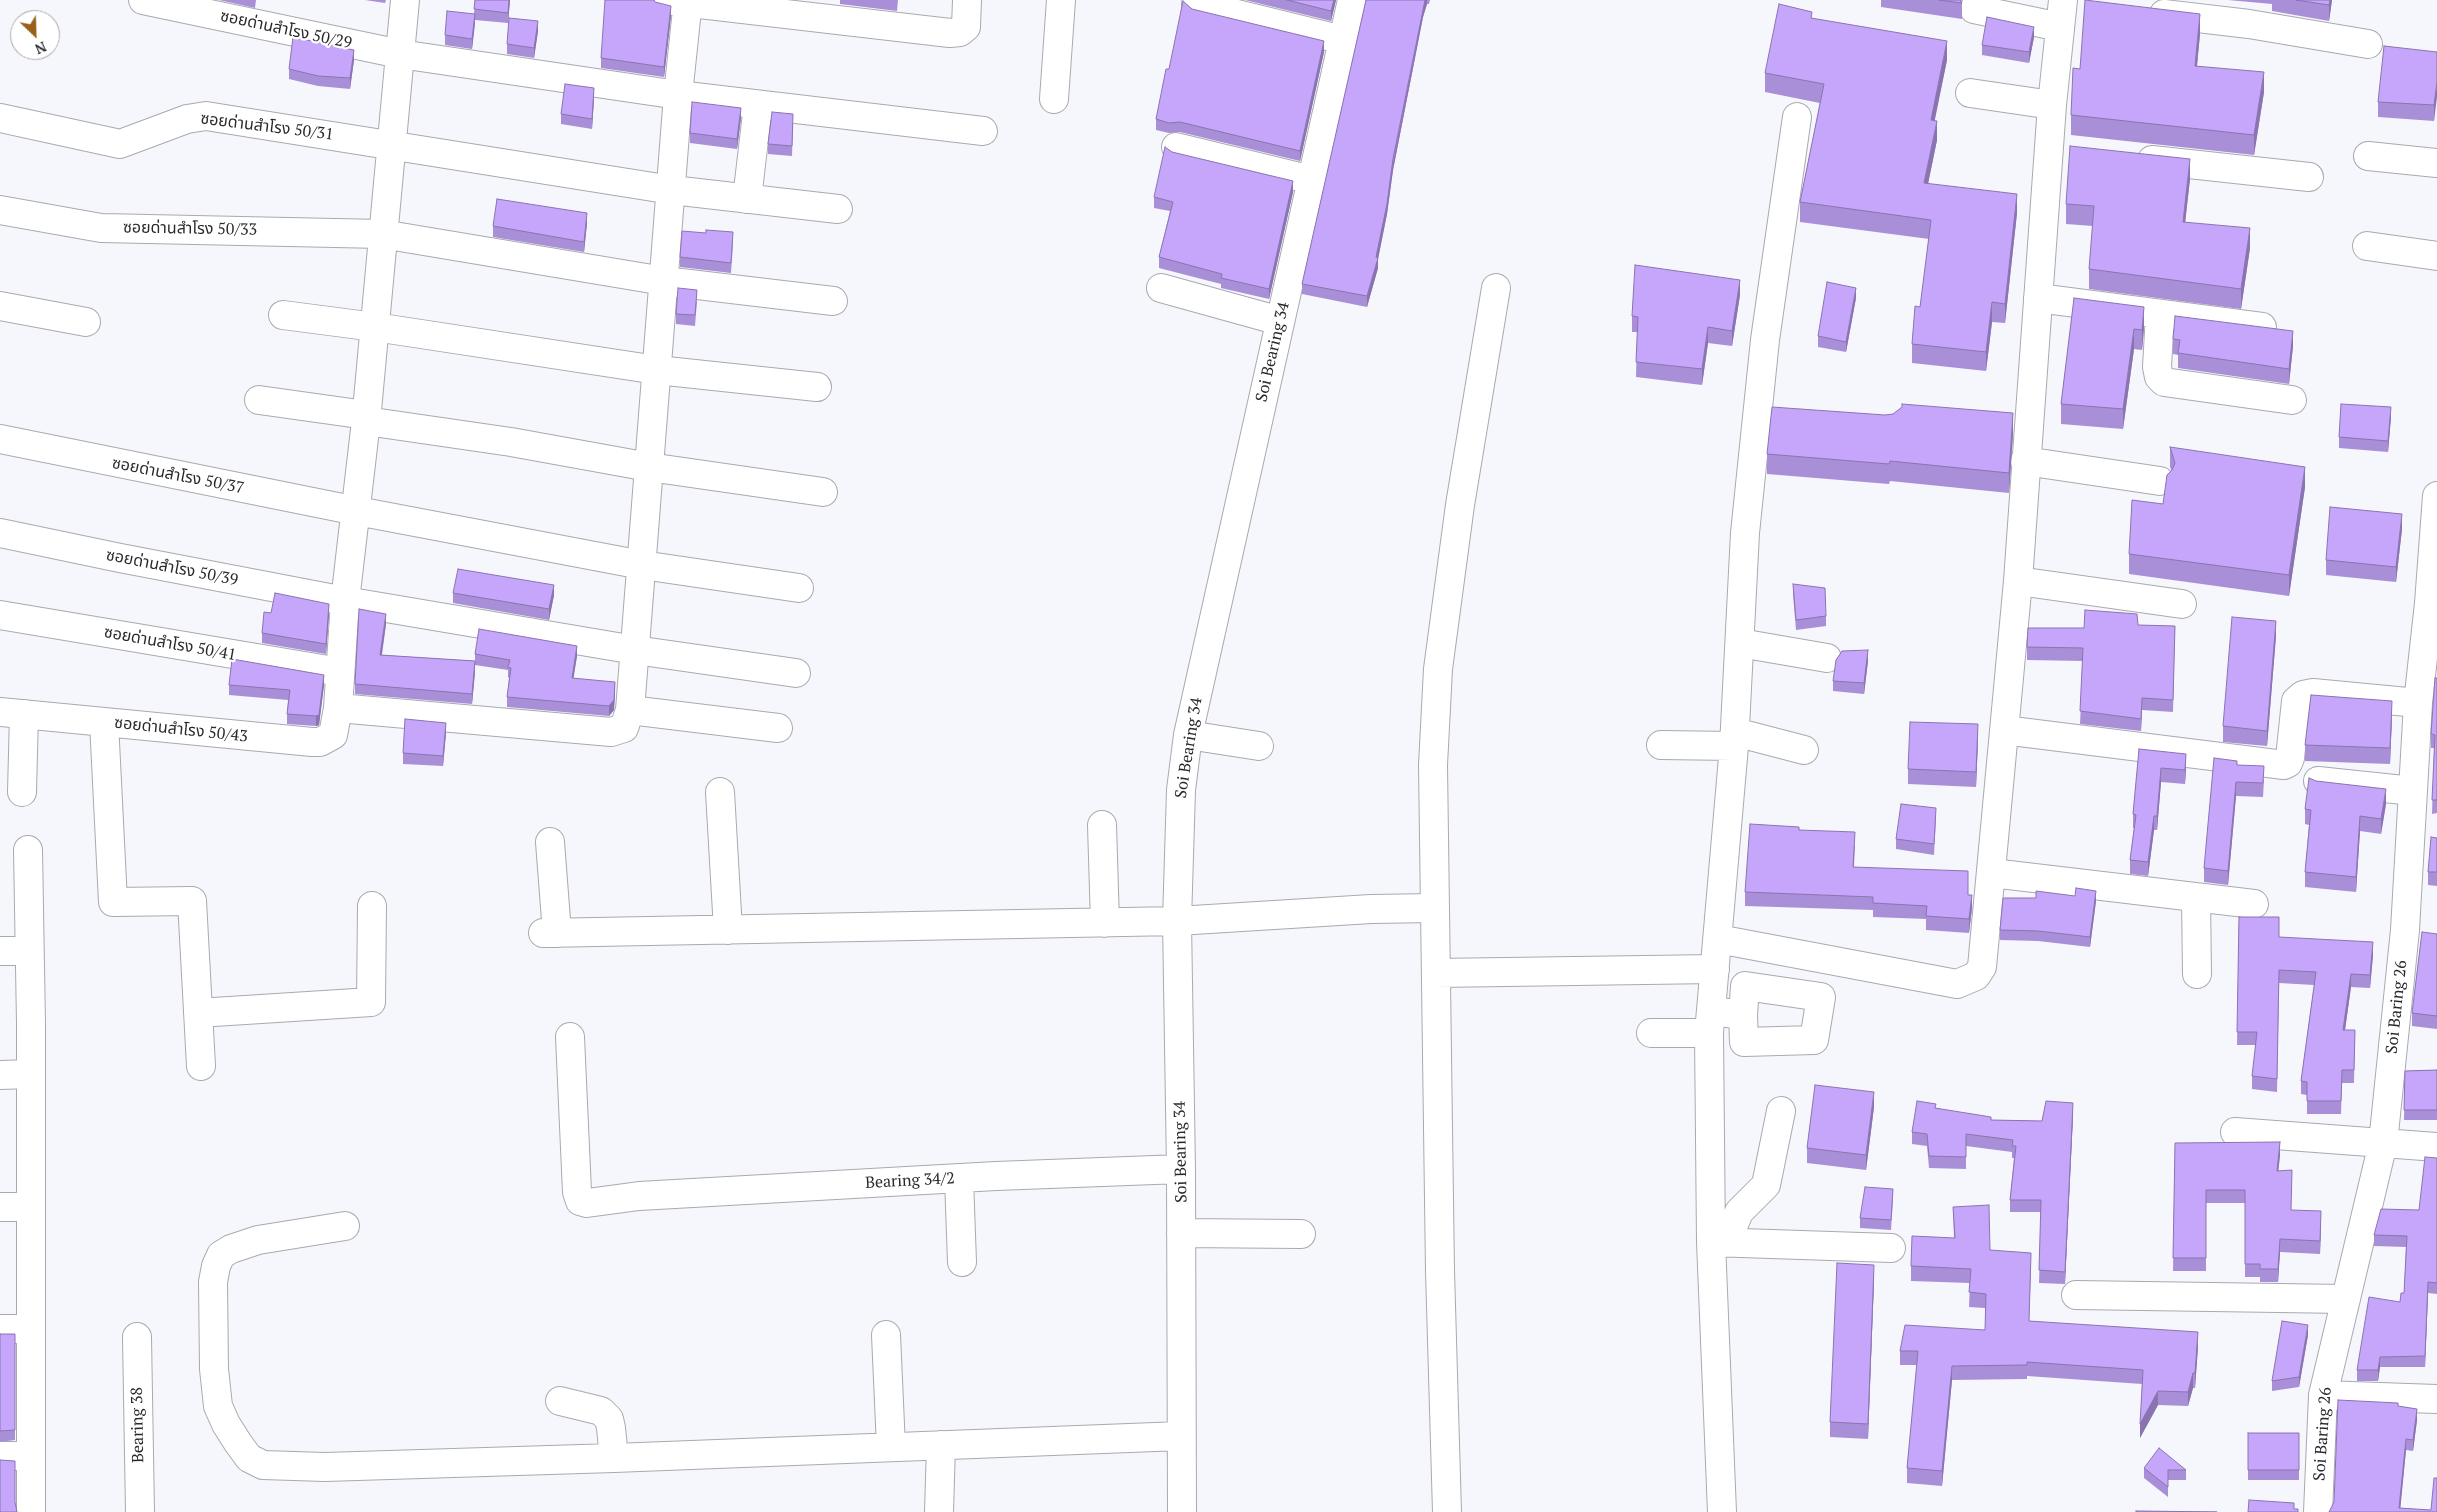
<!DOCTYPE html>
<meta charset="utf-8">
<style>
body{margin:0}
#map{position:relative;width:2437px;height:1512px;overflow:hidden;background:#f5f7fd;font-family:"PT Serif",serif}
canvas{display:block}
.north{position:absolute;left:10px;top:10px;width:50px;height:50px;box-sizing:border-box;background:#fff;border:1px solid #a9a9aa;border-radius:50%;rotate:156deg;font-size:14px;font-weight:700;line-height:20px;text-align:center;color:#28292b}
.north::after{content:'';display:block;margin:auto;width:18px;height:22px;background:#98601b;clip-path:polygon(50% 0,100% 100%,50% 72%,0 100%)}
</style>
<div id="map">
<canvas width="2437" height="1512"></canvas>
<div class="north">N</div>
</div>
<script>
const ctx = document.querySelector('canvas').getContext('2d');
ctx.lineJoin = 'round';
function shape(rows) {
  const path = new Path2D();
  for (const r of rows) {
    path.moveTo(r[0], r[1]);
    for (let i = 2; i < r.length; i += 2) path.lineTo(r[i], r[i + 1]);
  }
  return path;
}
function trace(path, color, width, dash) {
  ctx.strokeStyle = color;
  ctx.lineWidth = width;
  ctx.lineCap = dash ? 'butt' : 'round';
  ctx.setLineDash(dash || []);
  ctx.stroke(path);
}
function fill(path, color) {
  ctx.fillStyle = color;
  ctx.fill(path, 'evenodd');
}
function write(font, color, halo, rows, align = 'center') {
  ctx.font = font + ' "PT Serif","Noto Sans Thai",serif';
  ctx.lineWidth = 4.5;
  ctx.setLineDash([]);
  ctx.textBaseline = 'middle';
  ctx.strokeStyle = halo;
  ctx.fillStyle = color;
  for (const [text, x, y, turn = 0] of rows) {
    ctx.save();
    ctx.translate(x, y);
    ctx.rotate((+turn || 0) * Math.PI / 180);
    ctx.textAlign = isNaN(turn) ? turn : align;
    if (halo) ctx.strokeText(text, 0, 0);
    ctx.fillText(text, 0, 0);
    ctx.restore();
  }
}
const minor = shape([
 [143,0,400,54,678,95,983,131],
 [665,0,950,33,960,32,966,27,967,0],
 [1196,4,1343,40],
 [1974,9,2060,27],
 [2164,14,2249,24,2368,44],
 [1970,93,2052,105],
 [1054,99,1061,0],
 [0,118,120,144,187,119,206,116,672,190,838,209],
 [1176,147,1312,180],
 [2368,156,2437,163],
 [2152,160,2309,177],
 [747,199,758,105],
 [0,210,101,228,382,234,664,281,833,301],
 [2367,246,2437,256],
 [1161,288,1280,321],
 [2038,298,2262,327],
 [0,306,86,322],
 [2160,314,2157,367,2159,377,2164,382,2292,400],
 [283,315,375,327,657,370,817,387],
 [259,400,366,415],
 [366,421,511,442,649,467,823,492],
 [0,439,357,511,642,565,799,588],
 [2025,461,2160,481],
 [0,533,120,558,345,601,635,650,796,673],
 [2018,581,2182,604],
 [0,615,340,672],
 [1740,643,1827,658],
 [338,708,611,732,624,728,630,710,678,95,688,0],
 [630,710,778,728],
 [0,712,312,742,320,742,333,735,338,708,345,601,366,421,405,0],
 [104,722,113,902,192,901,201,1066],
 [2004,730,2284,765,2288,763,2290,758,2296,701,2303,695,2313,693,2418,703],
 [1735,732,1804,750],
 [1188,735,1259,746],
 [1661,745,1734,746],
 [2318,781,2413,791],
 [22,792,24,714],
 [720,792,728,930],
 [1102,825,1105,923],
 [550,842,557,933],
 [28,850,31,1024,31,1512],
 [1992,873,2254,904],
 [2196,897,2197,974],
 [543,933,1177,921,1371,909,1434,908],
 [1718,939,1957,984,1976,976,1982,967,2018,581,2052,105,2063,0],
 [0,951,29,951],
 [1436,973,1715,969],
 [1712,1011,1743,1015,1745,986,1821,997,1814,1040,1744,1042,1743,1015],
 [198,1013,371,1002,372,906],
 [1651,1033,1709,1033],
 [570,1037,577,1192,580,1201,587,1203,639,1196,996,1176,1181,1169],
 [0,1075,30,1074],
 [2235,1132,2437,1147],
 [959,1179,962,1262],
 [0,1207,30,1207],
 [345,1226,258,1240,231,1249,221,1255,216,1266,213,1282,214,1369,218,1406,226,1424,238,1443,249,1458,263,1465,325,1467,614,1458,1181,1436],
 [1181,1233,1301,1234],
 [1711,1242,1891,1248],
 [1727,1242,1739,1212,1766,1185,1781,1111],
 [2076,1295,2346,1299],
 [0,1329,30,1329],
 [886,1335,891,1447],
 [137,1337,140,1512],
 [2323,1395,2437,1399],
 [560,1401,601,1411,609,1419,611,1428,614,1458],
 [0,1456,30,1456],
 [939,1512,941,1445],
 [1182,1512,1181,1169,1177,921,1181,790,1188,735,1352,0],
 [1447,1512,1440,1271,1433,765,1438,669,1460,505,1496,288],
 [1722,1512,1711,1242,1709,1033,1734,746,1745,533,1765,340,1797,117],
 [2318,1512,2323,1395,2383,1143,2405,930,2418,703,2429,603,2437,496]
]);
const wall = shape([
 [219,0,256,0,255,8],
 [365,0,386,0,385,3],
 [475,0,510,0,508,23,475,20,472,49,445,45,445,35,474,14],
 [840,0,898,0,897,11,840,4],
 [1245,0,1336,0,1331,21],
 [1366,0,1430,0,1429,4,1427,4,1423,17,1393,170,1387,214,1378,259,1378,268,1367,307,1302,294,1302,284],
 [1881,0,1962,0,1961,1,1962,3,1962,19,1881,7],
 [2228,0,2332,0,2329,21,2272,11,2272,4],
 [1192,9,1324,52,1300,161,1180,132,1169,133,1156,130,1156,119,1169,69],
 [671,16,664,77,601,68,601,58],
 [1812,18,1947,60,1934,121,1937,140,1928,184,2017,213,2005,323,1992,322,1986,371,1912,363,1912,344,1920,307,1929,239,1800,222,1800,202,1820,103,1765,92,1765,73],
 [538,31,534,58,507,54,507,44],
 [2200,34,2197,66,2264,92,2254,155,2071,135,2071,115,2080,69],
 [2034,37,2029,63,1982,55,1982,45],
 [2437,52,2434,121,2378,117,2378,102],
 [354,60,350,89,318,86,289,79,289,69],
 [594,98,592,129,561,124,561,114],
 [741,118,737,149,690,143,690,133],
 [793,124,792,156,768,154,768,144],
 [1172,152,1293,192,1269,299,1221,288,1221,284,1159,268,1159,257,1170,211,1154,208,1154,197],
 [2190,179,2185,222,2250,248,2241,309,2089,289,2089,269,2093,226,2066,224,2066,204],
 [587,223,584,252,493,237,493,226],
 [733,243,731,273,680,267,680,257],
 [1740,295,1732,346,1708,343,1702,385,1636,377,1637,332,1632,332,1632,316],
 [1856,298,1846,352,1818,347,1818,336],
 [2074,298,2144,328,2142,350,2134,349,2123,429,2061,424,2061,404],
 [697,301,695,326,676,324,676,314],
 [2173,339,2293,346,2289,384,2178,368,2178,355,2173,354],
 [2391,417,2388,452,2339,448,2339,437],
 [2013,434,2009,493,1890,481,1889,484,1767,474,1767,454],
 [2170,447,2305,487,2289,596,2129,574,2129,554,2163,504,2172,471,2170,467],
 [2402,529,2396,582,2326,575,2326,560],
 [1793,584,1826,616,1826,626,1796,630,1793,594],
 [453,593,554,595,549,620,453,603],
 [271,613,329,614,326,654,262,643,262,633],
 [386,624,382,655,475,661,475,654,577,656,573,678,615,692,614,710,609,716,507,707,507,697,509,678,508,677,508,670,475,665,475,672,472,704,355,694,355,684],
 [2138,625,2175,626,2173,712,2142,710,2141,731,2080,724,2083,661,2027,660,2027,647,2084,628],
 [2276,636,2267,746,2223,742,2223,726],
 [1868,661,1864,694,1833,691,1833,681],
 [2437,678,2437,813,2432,814,2434,748,2431,748,2431,734],
 [229,685,324,685,319,725,316,726,287,724,287,714,288,700,229,695],
 [2392,716,2390,764,2305,761,2305,745],
 [446,733,443,766,403,764,403,753],
 [1978,740,1976,787,1908,784,1908,769],
 [2139,749,2186,768,2185,784,2161,782,2157,830,2154,830,2148,876,2130,874,2130,860,2134,828,2133,828,2133,814],
 [2237,765,2264,780,2263,797,2236,796,2228,885,2204,882,2204,868],
 [2316,781,2386,804,2381,834,2360,831,2356,892,2305,887,2305,872,2309,825,2305,824,2305,809],
 [1936,818,1934,855,1896,849,1896,839],
 [1799,830,1855,845,1854,867,1968,895,1972,908,1969,933,1926,930,1926,919,1873,917,1873,910,1745,906,1745,892],
 [2437,838,2437,886,2428,885,2428,872],
 [2096,901,2090,947,2038,941,2000,940,2000,930],
 [2239,917,2279,937,2373,955,2370,988,2351,987,2345,1030,2355,1030,2354,1083,2342,1083,2341,1114,2307,1114,2307,1095,2301,1094,2301,1081,2314,985,2279,983,2277,1092,2252,1089,2252,1076,2256,1045,2237,1045],
 [2437,934,2437,1029,2412,1026,2412,1013],
 [2437,1070,2437,1120,2404,1120,2405,1071],
 [1874,1107,1866,1170,1807,1163,1807,1148],
 [1936,1108,1991,1120,2042,1121,2073,1116,2065,1284,2039,1283,2041,1212,2010,1212,2010,1200,2014,1158,2012,1158,2012,1152,1966,1146,1966,1169,1929,1168,1927,1146,1912,1144,1912,1132],
 [2175,1143,2280,1155,2278,1171,2291,1210,2321,1224,2320,1254,2280,1252,2278,1282,2260,1282,2260,1277,2245,1277,2245,1203,2206,1203,2206,1271,2173,1271],
 [2437,1158,2437,1294,2428,1293,2425,1367,2380,1367,2378,1381,2357,1381,2357,1370,2400,1302,2404,1293,2406,1247,2374,1246,2374,1235,2419,1210],
 [1893,1199,1891,1230,1860,1228,1860,1218],
 [1953,1207,1990,1250,2031,1268,2029,1321,2198,1347,2195,1388,2193,1388,2188,1406,2158,1405,2140,1438,2142,1384,2027,1376,2027,1379,1952,1380,1942,1486,1907,1483,1907,1468,1917,1365,1900,1365,1900,1351,1985,1330,1985,1308,1969,1307,1970,1283,1911,1281,1911,1266,1954,1238],
 [1874,1280,1868,1439,1830,1437,1830,1422],
 [0,1334,15,1334,15,1440,0,1442],
 [2308,1335,2299,1387,2272,1391,2272,1381],
 [2398,1406,2417,1420,2413,1451,2406,1450,2400,1508,2431,1510,2437,1512,2329,1512],
 [2248,1433,2299,1433,2299,1480,2248,1480],
 [2144,1468,2186,1470,2186,1480,2168,1480,2168,1497,2144,1478]
]);
const shadedWall = shape([
 [509,0,510,0,508,23,508,13],
 [1334,0,1336,0,1331,21,1331,11],
 [1425,0,1427,0,1427,4,1423,17,1393,170,1387,214,1378,259,1378,268,1367,307,1367,296],
 [2330,0,2332,0,2329,21,2329,5],
 [671,6,671,16,664,77,664,67],
 [475,14,475,24,472,49,472,39],
 [2200,14,2200,34,2195,86,2195,66],
 [538,21,538,31,534,58,534,48],
 [2034,27,2034,37,2029,63,2029,52],
 [1324,41,1324,52,1300,161,1300,151],
 [1947,41,1947,60,1931,139,1931,120],
 [354,50,354,60,350,89,350,78],
 [2264,72,2264,92,2254,155,2254,135],
 [2437,82,2437,97,2434,121,2434,105],
 [594,88,594,98,592,129,592,119],
 [741,108,741,118,737,149,737,139],
 [1937,121,1937,140,1924,203,1924,183],
 [2190,159,2190,179,2183,242,2183,222],
 [1293,181,1293,192,1269,299,1269,289],
 [2017,194,2017,213,2005,323,2005,304],
 [587,213,587,223,584,252,584,242],
 [2250,228,2250,248,2241,309,2241,289],
 [1740,280,1740,295,1732,346,1732,331],
 [1856,288,1856,298,1846,352,1846,342],
 [1992,302,1992,322,1986,371,1986,352],
 [2144,307,2144,328,2142,350,2142,330],
 [1708,327,1708,343,1702,385,1702,369],
 [2134,329,2134,349,2123,429,2123,409],
 [2293,331,2293,346,2289,384,2289,369],
 [2391,407,2391,417,2388,452,2388,441],
 [2013,413,2013,434,2009,493,2009,473],
 [2305,467,2305,487,2289,596,2289,575],
 [2402,514,2402,529,2396,582,2396,567],
 [554,585,554,595,549,620,549,609],
 [329,604,329,614,326,654,326,644],
 [386,614,386,624,380,665,380,655],
 [2276,621,2276,636,2267,746,2267,731],
 [577,646,577,656,572,688,572,678],
 [1868,650,1868,661,1864,694,1864,683],
 [475,661,475,672,472,704,472,694],
 [324,675,324,685,319,725,316,726,316,716],
 [615,682,615,692,614,710,609,716,609,706],
 [2142,698,2142,710,2141,731,2141,719],
 [2392,701,2392,716,2390,764,2390,748],
 [446,723,446,733,443,766,443,756],
 [1978,724,1978,740,1976,787,1976,772],
 [2186,754,2186,768,2185,784,2185,770],
 [2161,768,2161,782,2157,830,2157,816],
 [2236,782,2236,796,2228,885,2228,871],
 [2386,789,2386,804,2381,834,2381,819],
 [2154,816,2154,830,2148,876,2148,862],
 [2360,816,2360,831,2356,892,2356,877],
 [2096,891,2096,901,2090,947,2090,937],
 [1972,895,1972,908,1969,933,1969,919],
 [2373,942,2373,955,2370,988,2370,975],
 [2351,974,2351,987,2343,1044,2343,1030],
 [1874,1092,1874,1107,1866,1170,1866,1155],
 [2073,1103,2073,1116,2065,1284,2065,1272],
 [2280,1142,2280,1155,2277,1184,2277,1171],
 [2321,1211,2321,1224,2320,1254,2320,1241],
 [2280,1239,2280,1252,2278,1282,2278,1269],
 [1874,1265,1874,1280,1868,1439,1868,1424],
 [2428,1282,2428,1293,2425,1367,2425,1356],
 [2308,1325,2308,1335,2299,1387,2299,1377],
 [2198,1332,2198,1347,2195,1388,2195,1373],
 [2380,1357,2380,1367,2378,1381,2378,1370],
 [1952,1366,1952,1380,1942,1486,1942,1471],
 [2193,1373,2193,1388,2188,1406,2188,1392],
 [2158,1391,2158,1405,2140,1438,2140,1424],
 [2417,1409,2417,1420,2413,1451,2413,1440],
 [2406,1439,2406,1450,2400,1512,2399,1508]
]);
const building = shape([
 [475,0,509,0,508,13,474,9,475,0],
 [605,0,654,0,655,2,671,6,664,67,601,58,605,0],
 [1287,0,1334,0,1331,11,1287,0],
 [1366,0,1425,0,1393,159,1387,204,1376,257,1378,258,1367,296,1302,284,1366,0],
 [1939,0,1960,0,1962,3,1939,0],
 [2085,0,2200,14,2195,66,2264,72,2254,135,2071,115,2073,68,2080,69,2085,0],
 [2296,0,2330,0,2329,5,2296,0],
 [1183,1,1192,9,1324,41,1300,151,1180,122,1169,123,1156,119,1166,69,1169,69,1183,1],
 [1779,4,1812,12,1811,18,1947,41,1931,120,1937,121,1924,183,2017,194,2005,304,1992,302,1986,352,1912,344,1915,306,1920,307,1931,220,1800,202,1824,84,1765,73,1779,4],
 [447,11,475,14,472,39,445,35,447,11],
 [1987,17,2034,27,2029,52,1982,45,1987,17],
 [509,18,538,21,534,48,507,44,509,18],
 [293,37,354,50,350,78,318,76,289,69,293,37],
 [2384,46,2437,52,2437,82,2434,105,2378,102,2384,46],
 [565,84,594,88,592,119,561,114,565,84],
 [692,102,741,108,737,139,690,133,692,102],
 [772,112,793,114,792,146,768,144,772,112],
 [2070,146,2190,159,2183,222,2250,228,2241,289,2089,269,2094,206,2066,204,2070,146],
 [1165,147,1172,152,1293,181,1269,289,1221,278,1222,274,1159,257,1173,202,1154,197,1165,147],
 [497,199,587,213,584,242,493,226,497,199],
 [706,230,733,232,731,263,680,257,682,231,706,233,706,230],
 [1635,265,1740,280,1732,331,1708,327,1702,369,1636,362,1638,317,1632,316,1635,265],
 [1827,282,1856,288,1846,342,1818,336,1827,282],
 [678,288,697,290,695,315,676,314,678,288],
 [2074,298,2144,307,2142,330,2134,329,2123,409,2061,404,2074,298],
 [2175,316,2293,331,2289,369,2178,353,2180,340,2173,339,2175,316],
 [1902,404,2013,413,2009,473,1890,461,1889,464,1767,454,1772,407,1885,415,1893,414,1902,407,1902,404],
 [2341,404,2391,407,2388,441,2339,437,2341,404],
 [2170,447,2305,467,2289,575,2129,554,2132,500,2163,504,2167,475,2172,470,2175,463,2170,447],
 [2330,507,2402,514,2396,567,2326,560,2330,507],
 [458,569,554,585,549,609,453,593,458,569],
 [1793,584,1825,588,1826,616,1796,620,1793,584],
 [275,593,329,604,326,644,262,633,264,612,271,613,275,593],
 [359,609,386,614,380,655,475,661,472,694,355,684,359,609],
 [2085,610,2137,614,2138,625,2175,626,2173,700,2142,698,2141,719,2080,711,2083,648,2027,647,2028,628,2084,628,2085,610],
 [2232,617,2276,621,2267,731,2223,726,2232,617],
 [479,629,577,646,572,678,615,682,614,700,609,706,507,697,511,668,508,667,510,660,475,654,479,629],
 [1868,650,1864,683,1833,681,1836,660,1842,651,1868,650],
 [232,659,324,675,319,715,316,716,287,714,290,690,229,685,232,659],
 [2435,678,2437,678,2437,800,2432,800,2435,735,2431,734,2435,678],
 [2311,695,2392,701,2390,748,2305,745,2311,695],
 [405,719,446,723,443,756,403,753,405,719],
 [1910,722,1978,724,1976,772,1908,769,1910,722],
 [2139,749,2186,754,2185,770,2161,768,2157,816,2154,816,2148,862,2130,860,2136,815,2133,814,2139,749],
 [2214,758,2237,761,2237,765,2264,766,2263,783,2236,782,2228,871,2204,868,2214,758],
 [2309,778,2316,781,2386,789,2381,819,2360,816,2356,877,2305,872,2311,810,2305,809,2309,778],
 [1901,804,1936,808,1934,844,1896,839,1901,804],
 [1750,824,1799,827,1799,830,1855,832,1853,867,1968,871,1968,895,1972,895,1969,919,1926,916,1927,906,1873,903,1873,897,1745,892,1750,824],
 [2431,837,2437,838,2437,872,2428,872,2431,837],
 [2076,888,2096,891,2090,937,2038,931,2000,930,2003,898,2036,898,2036,891,2075,896,2076,888],
 [2239,917,2279,917,2279,937,2373,942,2370,975,2351,974,2343,1030,2355,1030,2354,1070,2342,1070,2341,1101,2307,1101,2307,1082,2301,1081,2316,972,2279,970,2277,1079,2252,1076,2257,1032,2237,1032,2239,917],
 [2422,932,2437,934,2437,1016,2412,1013,2422,932],
 [2437,1070,2437,1110,2404,1110,2405,1071,2437,1070],
 [1815,1085,1874,1092,1866,1155,1807,1148,1815,1085],
 [1917,1101,1936,1104,1935,1108,1991,1117,1991,1120,2042,1121,2046,1101,2073,1103,2065,1272,2039,1270,2041,1200,2010,1200,2016,1146,2012,1146,2013,1140,1966,1134,1966,1157,1929,1156,1927,1134,1912,1132,1917,1101],
 [2280,1142,2277,1171,2292,1170,2291,1210,2321,1211,2320,1241,2280,1239,2278,1269,2260,1269,2260,1264,2245,1264,2245,1190,2206,1190,2206,1258,2173,1258,2175,1143,2280,1142],
 [2425,1157,2437,1158,2437,1283,2428,1282,2425,1356,2380,1357,2378,1370,2357,1370,2369,1297,2400,1302,2401,1293,2404,1293,2407,1236,2374,1235,2381,1209,2419,1210,2425,1157],
 [1865,1187,1893,1189,1891,1220,1860,1218,1865,1187],
 [1989,1205,1990,1250,2031,1253,2029,1321,2198,1332,2195,1373,2193,1373,2188,1392,2158,1391,2140,1424,2143,1370,2027,1362,2027,1365,1952,1366,1942,1471,1907,1468,1918,1351,1900,1351,1905,1325,1985,1330,1986,1294,1969,1292,1971,1269,1911,1266,1912,1236,1955,1238,1953,1207,1989,1205],
 [1837,1263,1874,1265,1868,1424,1830,1422,1837,1263],
 [2282,1321,2308,1325,2299,1377,2272,1381,2282,1321],
 [0,1334,15,1334,15,1430,0,1431,0,1334],
 [2338,1400,2398,1403,2398,1406,2417,1409,2413,1440,2406,1439,2399,1508,2431,1510,2434,1478,2437,1478,2437,1512,2329,1512,2334,1502,2338,1400],
 [2248,1433,2299,1433,2299,1470,2248,1470,2248,1433],
 [2159,1448,2186,1470,2168,1470,2168,1487,2144,1468,2159,1448],
 [0,1460,15,1461,15,1502,17,1512,0,1512,0,1460],
 [2249,1500,2294,1503,2294,1509,2298,1509,2298,1512,2248,1512,2249,1500],
 [2136,1511,2217,1512,2136,1512,2136,1511]
]);
const streetNames = [
 ["ซอยด่านสำโรง 50/29",286,30,12],
 ["ซอยด่านสำโรง 50/31",267,127,7],
 ["ซอยด่านสำโรง 50/33",190,229,1],
 ["Soi Bearing 34",1273,352,-77],
 ["ซอยด่านสำโรง 50/37",178,476,11],
 ["ซอยด่านสำโรง 50/39",172,568,11],
 ["ซอยด่านสำโรง 50/41",170,644,10],
 ["ซอยด่านสำโรง 50/43",181,730,6],
 ["Soi Bearing 34",1189,748,-81],
 ["Soi Baring 26",2397,1007,-84],
 ["Soi Bearing 34",1181,1152,-91],
 ["Bearing 34/2",910,1181,-3],
 ["Bearing 38",138,1425,-91],
 ["Soi Baring 26",2323,1434,-86]
];
trace(minor, '#a8aaaf', 30);
trace(minor, '#fff', 28);
fill(wall, '#a98fd8');
fill(shadedWall, '#8a74b0');
fill(building, '#c5a6fb');
trace(building, '#8a74b0', 1);
write('16px', '#28292b', '#fff', streetNames);
</script>
